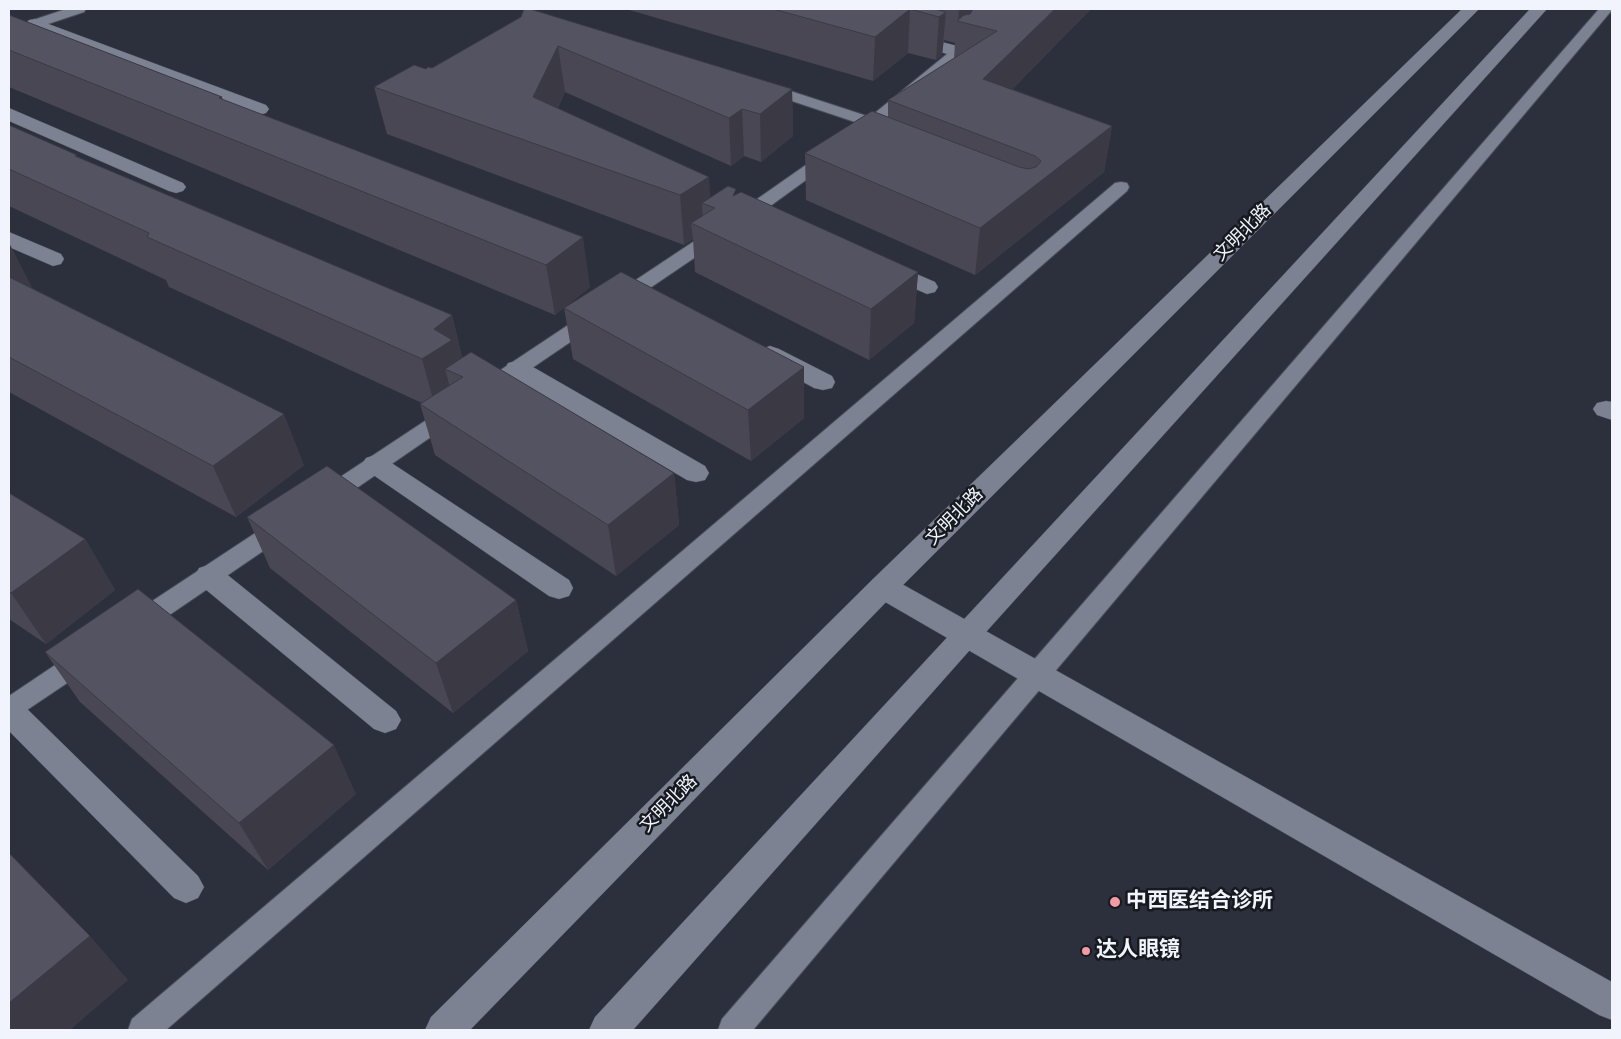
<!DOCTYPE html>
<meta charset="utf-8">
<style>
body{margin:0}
#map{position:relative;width:1621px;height:1039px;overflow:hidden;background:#2c303d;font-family:"Roboto Condensed",sans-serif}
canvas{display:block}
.frame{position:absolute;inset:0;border:10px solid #f1f4fd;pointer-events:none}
</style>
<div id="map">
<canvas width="1621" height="1039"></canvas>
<div class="frame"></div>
</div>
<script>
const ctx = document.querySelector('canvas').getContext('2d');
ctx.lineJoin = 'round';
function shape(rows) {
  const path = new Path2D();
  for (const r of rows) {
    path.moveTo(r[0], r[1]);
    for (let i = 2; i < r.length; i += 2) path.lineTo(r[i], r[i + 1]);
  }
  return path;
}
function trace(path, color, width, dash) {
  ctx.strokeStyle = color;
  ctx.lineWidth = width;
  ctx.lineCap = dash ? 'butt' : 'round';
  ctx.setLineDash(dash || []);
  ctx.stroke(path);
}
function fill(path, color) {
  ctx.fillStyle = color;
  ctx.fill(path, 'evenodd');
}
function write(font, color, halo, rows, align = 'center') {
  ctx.font = font + ' "Roboto Condensed","Noto Sans SC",sans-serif';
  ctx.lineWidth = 5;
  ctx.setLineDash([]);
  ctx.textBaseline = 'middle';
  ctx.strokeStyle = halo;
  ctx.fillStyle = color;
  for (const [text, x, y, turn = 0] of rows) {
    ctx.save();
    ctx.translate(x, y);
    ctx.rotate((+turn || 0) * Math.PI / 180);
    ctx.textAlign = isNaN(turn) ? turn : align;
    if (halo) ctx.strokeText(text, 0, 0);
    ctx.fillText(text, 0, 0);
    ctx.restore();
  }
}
const service = shape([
 [66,9,86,9,84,12,9,37,9,28,66,9],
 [1002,9,1017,9,865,137,853,137,851,134,861,124,759,90,756,87,759,84,769,84,870,117,1002,9],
 [1599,9,1612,10,753,1030,718,1030,722,1019,1599,9],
 [829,151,835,153,837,156,835,159,762,212,507,385,500,386,493,385,490,380,493,375,750,204,823,153,829,151],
 [1121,182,1127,183,1129,187,1127,191,166,1030,128,1030,132,1019,1115,183,1121,182],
 [453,405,460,407,463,412,460,417,332,505,324,507,316,505,313,499,316,493,446,407,453,405],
 [283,518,291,520,294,526,291,532,146,631,137,633,128,631,125,624,128,617,275,520,283,518],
 [85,648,94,651,97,658,94,665,18,716,9,719,9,696,76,651,85,648]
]);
const minor = shape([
 [35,19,266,105,269,109,266,113,259,115,252,113,29,28,26,24,29,20,35,19],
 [907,33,965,48,968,52,965,56,959,57,901,42,898,38,901,34,907,33],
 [9,108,183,183,186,187,183,191,176,193,169,191,9,121,9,108],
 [9,232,61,254,64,259,61,264,53,266,9,247,9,232],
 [884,260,935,282,938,287,935,292,927,294,876,272,873,267,876,262,884,260],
 [770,346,779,349,832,376,835,382,832,388,823,390,814,388,761,359,758,354,761,349,770,346],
 [517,361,526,363,705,466,709,473,705,480,696,482,687,480,508,375,505,369,508,363,517,361],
 [1606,401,1612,402,1612,420,1597,415,1593,409,1597,403,1606,401],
 [375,455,384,458,569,580,573,588,569,596,559,599,549,596,366,470,362,464,366,458,375,455],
 [209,565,219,568,396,711,401,720,396,729,385,733,374,729,199,584,195,576,199,568,209,565],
 [883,576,893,579,1612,982,1612,1020,1599,1015,873,595,869,587,873,579,883,576],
 [9,698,20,702,198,876,204,887,198,898,186,903,174,898,9,731,9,698]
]);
const tertiary = shape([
 [1462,9,1479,9,893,595,470,1030,425,1030,431,1017,873,579,1462,9],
 [1530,9,1547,9,977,642,633,1030,589,1030,595,1017,1530,9]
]);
const wall = shape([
 [626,9,1091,9,1012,89,1112,126,1104,172,975,275,806,200,805,153,888,117,888,100,954,59,955,43,944,40,942,55,936,60,908,53,873,81],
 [9,15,222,97,223,100,590,287,555,315,9,87],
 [521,17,792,89,793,136,761,162,744,156,731,166,565,92,558,108,710,197,736,195,918,272,914,323,869,360,695,272,693,239,684,245,387,134,374,87,426,69,432,68],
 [9,125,78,157,452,315,462,357,674,473,679,525,616,576,435,455,420,404,422,403,169,287,166,280,9,206],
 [9,243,32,288,31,288,304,465,236,517,9,392],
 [564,308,804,418,751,461,573,359],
 [9,493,85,539,115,590,46,644,9,619],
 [247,517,516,600,528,651,453,713,270,568],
 [45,652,356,794,268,870,80,702]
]);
const shadedWall = shape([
 [910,9,908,53,873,81,875,37],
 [959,9,999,9,958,21],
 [1055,9,1091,9,979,124,983,79],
 [946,12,942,55,936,60,939,17],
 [558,46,565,92,541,144,533,97],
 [792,89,793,136,761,162,760,114],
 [742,109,744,156,731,166,729,118],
 [1112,126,1104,172,975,275,980,228],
 [709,177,711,206,702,203,703,228,691,223,693,239,684,245,680,195],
 [583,237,590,287,555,315,546,265],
 [9,243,32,288,9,301],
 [918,272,914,323,869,360,871,309],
 [452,315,464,366,445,369,453,399,436,410,422,359,434,329],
 [804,367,804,418,751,461,748,410],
 [284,414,304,465,236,517,213,466],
 [674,473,679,525,616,576,608,525],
 [85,539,115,590,46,644,11,593],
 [516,600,528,651,453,713,436,663],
 [334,745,356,794,268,870,239,823],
 [90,936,128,980,70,1030,9,1030,9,1003]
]);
const building = shape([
 [524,9,530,9,792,89,760,114,742,109,729,118,558,46,533,97,709,177,680,195,374,87,414,65,426,69,428,67,432,68,521,17,524,9],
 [773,9,935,9,946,12,939,17,910,9,875,37,773,9],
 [973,9,1055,9,983,79,1112,126,980,228,805,153,872,111,1019,167,1028,169,1036,167,1041,161,1035,156,888,100,997,31,957,21,964,15,970,14,973,9],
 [9,15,222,97,219,98,583,237,546,265,9,50,9,15],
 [9,125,77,155,75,156,452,315,434,329,452,340,422,359,147,237,149,233,9,169,9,125],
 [728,186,736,189,733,196,741,192,918,272,871,309,691,223,715,208,702,203,728,186],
 [621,272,804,367,748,410,564,308,621,272],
 [9,277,284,414,213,466,9,357,9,277],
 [471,352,674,473,608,525,420,404,463,377,445,369,471,352],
 [327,466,516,600,436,663,247,517,327,466],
 [9,493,85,539,11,593,9,591,9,493],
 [138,589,334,745,239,823,45,652,138,589],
 [9,853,90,936,9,1003,9,853]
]);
const markers = [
 [1115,902,6,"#f49aa5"],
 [1086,951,5,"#f49aa5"]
];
const streetNames = [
 ["文明北路",1243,233,-45],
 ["文明北路",955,517,-45],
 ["文明北路",669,804,-45]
];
const nearPoinames = [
 ["中西医结合诊所",1126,902],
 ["达人眼镜",1096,951]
];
trace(service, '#494d58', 2);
trace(minor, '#494d58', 1);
trace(tertiary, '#494d58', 1);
fill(service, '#7c8291');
fill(minor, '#7c8291');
fill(tertiary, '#7c8291');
fill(wall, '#484753');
fill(shadedWall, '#3b3a44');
fill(building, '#545361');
trace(building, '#3b3a44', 1);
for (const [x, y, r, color] of markers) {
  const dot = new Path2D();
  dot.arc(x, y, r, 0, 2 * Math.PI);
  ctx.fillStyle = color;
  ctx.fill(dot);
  trace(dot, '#16191e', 2);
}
write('18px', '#f1f4fd', '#16191e', streetNames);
write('bold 21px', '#f1f4fd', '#16191e', nearPoinames, 'left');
</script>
